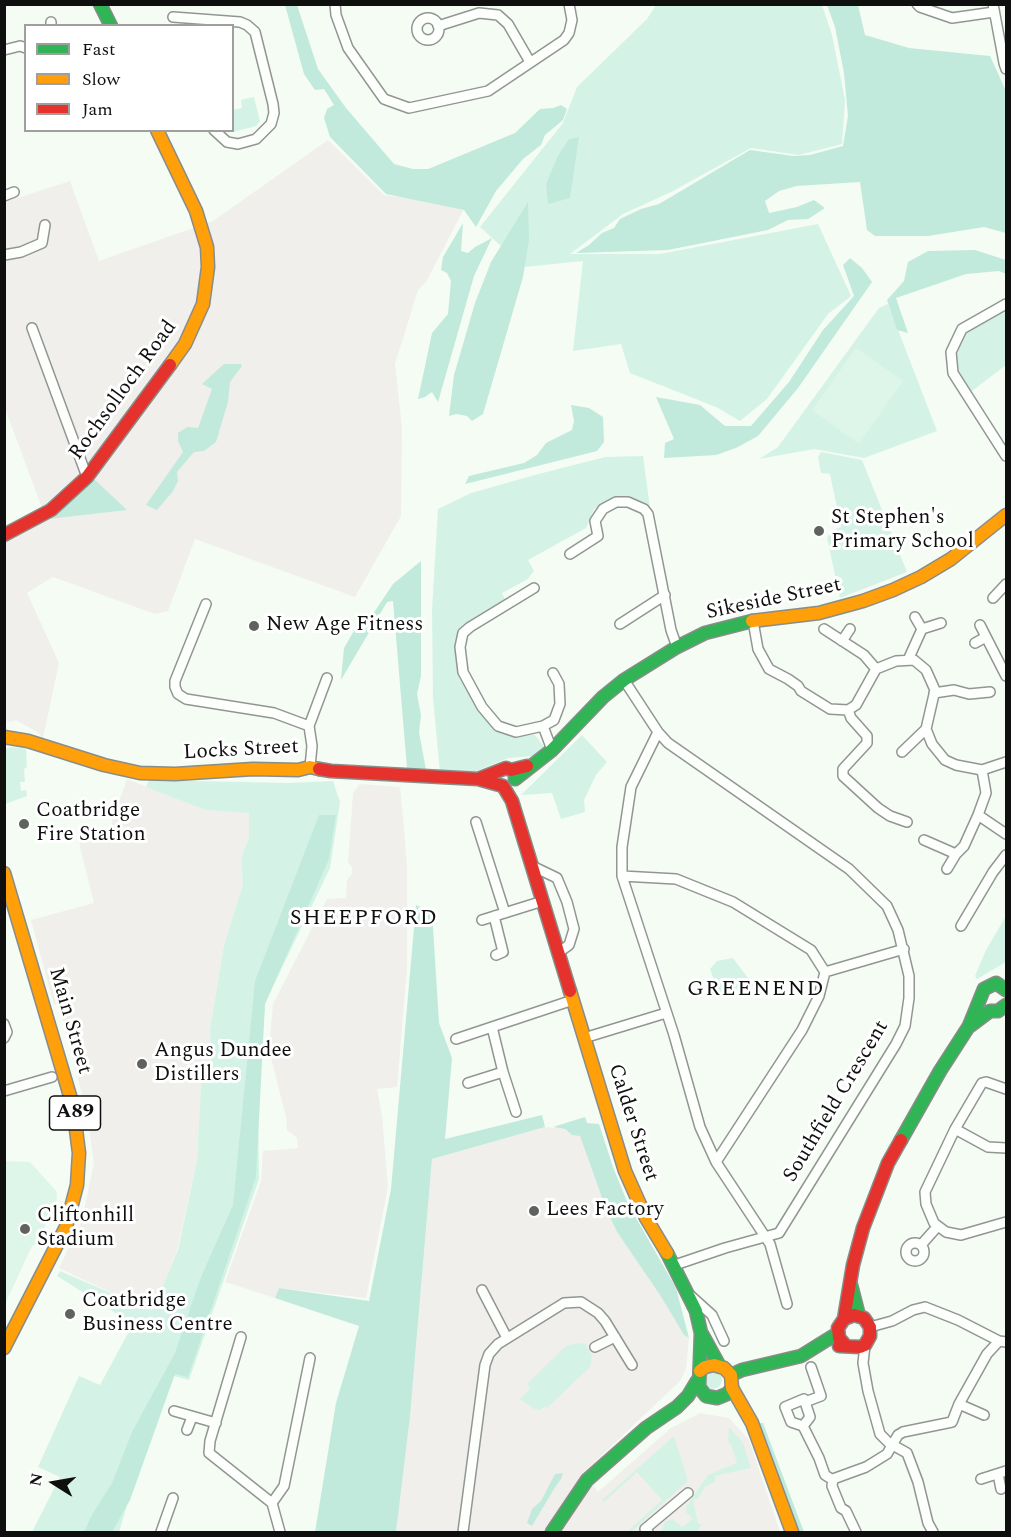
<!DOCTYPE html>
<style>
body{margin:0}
#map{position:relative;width:1011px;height:1537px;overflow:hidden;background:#f4fcf4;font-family:Spectral,serif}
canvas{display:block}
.frame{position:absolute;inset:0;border:6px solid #0f0f0f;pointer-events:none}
.legend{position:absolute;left:24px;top:24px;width:210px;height:108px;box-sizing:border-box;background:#fff;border:2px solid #9f9f9f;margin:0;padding:8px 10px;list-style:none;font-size:18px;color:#0f0f0f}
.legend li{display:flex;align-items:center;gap:12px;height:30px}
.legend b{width:30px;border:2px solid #9f9f9f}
.north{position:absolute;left:24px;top:1453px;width:60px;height:60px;-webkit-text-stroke:4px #fff;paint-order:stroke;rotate:281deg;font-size:16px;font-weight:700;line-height:24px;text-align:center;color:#0f0f0f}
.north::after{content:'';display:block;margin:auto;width:21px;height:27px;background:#0f0f0f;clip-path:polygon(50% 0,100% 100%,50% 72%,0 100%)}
</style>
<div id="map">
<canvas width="1011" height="1537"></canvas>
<div class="frame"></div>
<ul class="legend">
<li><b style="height:8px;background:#30b455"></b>Fast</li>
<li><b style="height:8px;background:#ff9f0a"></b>Slow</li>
<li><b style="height:8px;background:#e5322d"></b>Jam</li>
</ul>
<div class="north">N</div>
</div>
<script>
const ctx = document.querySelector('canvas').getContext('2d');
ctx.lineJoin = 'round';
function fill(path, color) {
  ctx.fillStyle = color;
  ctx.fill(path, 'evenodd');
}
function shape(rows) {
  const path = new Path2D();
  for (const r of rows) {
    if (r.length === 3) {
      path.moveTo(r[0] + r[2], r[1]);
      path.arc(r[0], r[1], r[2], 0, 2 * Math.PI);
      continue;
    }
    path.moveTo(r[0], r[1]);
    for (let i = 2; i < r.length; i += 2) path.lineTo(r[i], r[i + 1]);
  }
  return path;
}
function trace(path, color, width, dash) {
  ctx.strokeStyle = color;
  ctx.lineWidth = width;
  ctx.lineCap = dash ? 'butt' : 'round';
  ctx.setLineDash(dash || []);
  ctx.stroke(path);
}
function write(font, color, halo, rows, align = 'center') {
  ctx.font = font + ' Spectral,serif';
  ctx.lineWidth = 6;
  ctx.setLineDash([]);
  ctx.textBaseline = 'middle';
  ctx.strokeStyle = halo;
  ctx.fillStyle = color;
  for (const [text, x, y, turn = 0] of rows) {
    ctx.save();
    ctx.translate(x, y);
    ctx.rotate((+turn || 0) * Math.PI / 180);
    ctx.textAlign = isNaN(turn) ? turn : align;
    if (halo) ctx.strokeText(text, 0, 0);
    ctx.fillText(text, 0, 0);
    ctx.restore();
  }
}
const industrial = shape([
 [328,140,384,195,466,205,426,282,418,290,395,364,402,428,401,516,355,597,195,539,168,611,155,614,53,577,27,593,59,663,43,738,37,732,16,720,10,722,5,720,5,541,48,518,42,508,5,408,5,202,70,181,99,261,213,221],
 [127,779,205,810,249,812,249,838,241,858,243,884,224,945,210,1029,211,1076,201,1083,197,1160,177,1251,152,1312,59,1268,82,1220,94,1163,87,1114,59,1004,54,1005,31,920,94,903,80,847,78,830,106,839],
 [360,784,400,787,404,828,407,866,407,968,397,1087,377,1089,382,1116,388,1187,366,1298,279,1288,275,1298,225,1282,261,1181,263,1151,298,1148,297,1138,287,1130,286,1117,269,1050,273,1004,327,899,346,898,347,880,352,874,352,867,348,862,353,793],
 [545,1127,565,1129,572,1135,580,1135,606,1209,617,1232,660,1295,684,1335,689,1338,686,1369,680,1381,583,1473,598,1492,671,1428,700,1413,729,1418,749,1440,780,1532,396,1532,415,1359,432,1159]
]);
const green = shape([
 [656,5,822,5,832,35,845,100,842,144,799,155,751,148,673,191,623,214,570,254,660,254,818,224,851,296,828,314,767,399,740,421,716,407,630,373,621,344,573,351,583,261,524,267,480,227,563,123,577,87,647,19],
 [254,97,260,121,256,126,233,132,230,131,232,130,233,110,242,108,241,100],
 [888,304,937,431,864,458,814,449,759,459,778,447,879,308],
 [1006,311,1006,365,972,391,957,370,956,354,965,333],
 [821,452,862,460,907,572,840,598,827,538,832,531,841,527,830,474,821,473,818,457],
 [643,456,650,508,636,501,614,498,594,509,586,528,528,560,534,571,528,579,502,593,506,602,460,634,455,656,459,678,493,726,514,736,535,735,545,748,536,756,508,758,476,771,440,773,433,697,432,610,438,509,471,493,535,475,605,457],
 [582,735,607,762,596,775,584,800,585,812,561,819,552,793,521,795],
 [12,747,26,749,27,767,24,769,25,782,20,782,21,791,26,790,27,796,5,804,5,749],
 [149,780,289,783,333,781,340,802,330,868,265,1003,258,1102,259,1179,189,1380,174,1376,145,1444,119,1532,32,1532,60,1477,38,1467,79,1376,100,1385,133,1324,57,1276,60,1271,152,1311,178,1250,197,1160,201,1083,211,1076,210,1029,224,945,243,884,241,858,249,838,249,813,205,810,146,787],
 [1006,916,1006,962,977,979,975,976,986,950],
 [733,958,754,986,719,995,710,969,717,961],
 [577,1343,586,1344,592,1356,590,1367,547,1408,544,1406,541,1410,534,1409,520,1399,530,1389,527,1384,566,1346],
 [713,1380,9],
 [729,1427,743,1443,751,1468,715,1476,715,1482,705,1487,698,1498,693,1500,698,1524,702,1524,697,1532,661,1532,665,1522,672,1519,682,1527,693,1519,686,1512,686,1507,708,1475,737,1463,731,1444,728,1443],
 [674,1436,688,1481,631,1532,627,1532,662,1500,637,1472,604,1502,602,1500]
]);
const forest = shape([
 [285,5,297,5,318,69,346,108,394,164,413,169,428,169,438,165,515,133,540,109,553,108,561,105,567,109,563,120,545,135,541,145,523,159,496,191,476,227,464,210,386,194,330,137,324,118,327,109,334,105,324,89,315,90,304,74],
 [827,5,858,5,865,35,909,48,990,56,1006,91,1006,233,984,227,928,236,875,236,867,230,860,182,797,186,779,191,765,201,769,213,797,207,814,200,825,208,808,219,788,220,768,230,668,250,576,253,589,245,602,233,614,228,620,219,641,209,659,204,750,150,793,156,810,155,843,146,848,116,844,73,835,27],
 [579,137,570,198,548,204,546,184,558,156,569,139],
 [528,202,529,240,523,277,483,414,472,421,467,416,456,414,449,416,454,375,475,303,491,262],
 [463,223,461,251,468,253,475,247,492,238,474,276,438,402,432,392,425,397,418,399,432,333,448,314,451,281,447,273,441,270,443,257],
 [975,250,1006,260,1006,274,999,271,966,274,896,298,908,333,897,330,887,300,904,281,908,262,928,251],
 [850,258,862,268,872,282,798,388,758,436,736,448,716,455,664,458,665,443,674,439,656,397,700,405,725,426,751,426,789,382,823,330,854,296,843,265],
 [224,364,241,364,242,366,230,382,228,402,216,442,204,451,194,452,177,472,178,481,173,491,157,510,146,505,183,452,178,441,178,433,187,427,198,428,212,389,202,384],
 [571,405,589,408,603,417,604,442,597,451,465,484,469,476,524,463,537,455,546,443,572,430,574,421],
 [94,479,127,510,48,519],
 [421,561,421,676,417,694,421,715,419,732,426,770,407,768,393,601,387,602,341,680,344,648,355,629,373,614,393,584],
 [319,815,336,815,329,859,265,1004,256,1177,188,1377,175,1374,130,1500,112,1532,84,1532,92,1515,112,1483,132,1432,175,1353,201,1277,233,1205,255,981],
 [416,905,432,912,439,1023,452,1058,445,1139,542,1115,545,1127,432,1159,410,1416,396,1532,315,1532,336,1403,359,1326,275,1298,279,1288,369,1301,391,1189],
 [585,1117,587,1123,599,1124,613,1167,628,1204,676,1288,689,1338,684,1335,660,1295,617,1232,606,1209,580,1136,572,1135,565,1129,553,1127],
 [757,1423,763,1423,804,1532,795,1532],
 [563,1473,561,1479,554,1489,532,1526,527,1523,532,1509,541,1501,555,1474]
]);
const pitch = shape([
 [856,348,903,381,859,444,812,410],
 [5,1161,30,1162,57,1192,56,1209,46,1218,43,1241,32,1246,5,1304]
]);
const street = shape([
 [335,4,336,15,348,48,384,99,409,108,488,91,564,40,569,33,572,20,569,4],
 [917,4,920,7,952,18,994,12],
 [993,4,1004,63,1006,69],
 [173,17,240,22,247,25,255,32,273,104,274,113,271,124,256,139,238,144,227,142,214,130],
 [428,29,11],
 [51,22,51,26],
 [438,26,479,13,498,15,508,24,530,62],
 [4,50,20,46,26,48],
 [4,196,14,192],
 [4,255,21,252,42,243,45,225],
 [1006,304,962,329,951,352,953,373,1006,456],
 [32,328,87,477],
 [570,554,598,536,595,521,603,509,616,502,628,502,644,509,648,514,671,630,677,647],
 [534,588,470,627,463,633,460,647,463,672,482,707,498,726,516,732,543,726,554,720,560,704,559,684,553,673],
 [993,598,1006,584],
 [206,604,175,681,175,687,178,694,186,699,274,713,309,726],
 [915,617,922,629],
 [753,621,758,649,769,669,788,679,798,686,801,691,830,709,848,710],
 [620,624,665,595],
 [980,625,1006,676],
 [824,629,864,655,876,669],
 [842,641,850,629],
 [975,643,986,637],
 [908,660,922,629,941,623],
 [624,680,658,732,668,743,849,869,887,906,898,930,909,976,909,998,905,1026,896,1044,779,1233,725,1248,675,1265],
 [934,693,954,690,969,694,990,692],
 [848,710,856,705,876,669,896,661,914,660,926,670,935,690,926,729,932,744,945,760,956,765,982,770],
 [848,710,851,718,867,736,867,743,843,769,843,776,878,808,890,816,907,822],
 [543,726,552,750],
 [658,732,631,787,622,847,622,876,674,1035,700,1127,716,1162,770,1244,787,1304],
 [902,752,926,729],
 [310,767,312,746,309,726,327,678],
 [978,815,1006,834],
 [476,822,505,913],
 [924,840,956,854],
 [532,866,557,878,567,902,574,929,569,945,559,952],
 [947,869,956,854,964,846,978,815,986,793,982,770,1006,762],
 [622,876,676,879,733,902,811,950,825,972,819,996,802,1030,716,1162],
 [494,916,503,952,496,955],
 [482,920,543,901],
 [961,926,993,872,1006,855],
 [825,972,904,949],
 [4,1024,7,1032,4,1038],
 [584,1038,666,1013],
 [456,1039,573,1000],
 [503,1072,516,1112],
 [468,1083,503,1072,492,1027],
 [1006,1089,986,1082,982,1083,955,1129,925,1192,926,1204,934,1223,946,1232,961,1235,1006,1222],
 [4,1091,52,1077],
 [955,1129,988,1147,1006,1148],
 [915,1252,9],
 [921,1245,937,1227],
 [482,1290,507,1338],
 [691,1296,712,1315,724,1341],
 [870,1327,892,1321,913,1310,925,1307,958,1320,999,1341,1006,1342],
 [241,1337,210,1441,209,1453,272,1503,280,1532],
 [865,1345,863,1363,868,1391,880,1434,889,1443,907,1453,918,1482,928,1523,933,1532],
 [595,1347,615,1337],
 [804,1399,810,1417,803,1426,791,1422,785,1407,804,1399],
 [805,1402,821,1396,811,1367],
 [959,1404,987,1354,999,1341],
 [174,1411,216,1423],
 [803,1426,819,1458,825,1475,833,1480],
 [187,1430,192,1417],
 [998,1474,1001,1489],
 [981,1479,1006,1471],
 [272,1503,284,1486,310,1358],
 [161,1532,173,1498],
 [463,1532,485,1365,489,1354,498,1344,564,1303,581,1302,598,1313,605,1321,632,1365],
 [648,1532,645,1529,688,1493],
 [856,1532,846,1511,841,1508,832,1486,833,1479,866,1467,887,1454,898,1435,903,1432,952,1422,959,1404,984,1415]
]);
const fast = shape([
 [100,4,111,26],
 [515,779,552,750,603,697,624,680,677,647,705,633,752,621],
 [970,1026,990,1011,998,1011,1006,1005],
 [901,1140,940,1071,969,1026,984,989,996,983,1006,990],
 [667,1253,696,1311,701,1333,699,1387,706,1396,717,1398,727,1394,732,1388],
 [851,1285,859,1316],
 [702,1334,719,1365],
 [731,1375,742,1370,801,1356,838,1333],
 [552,1532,587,1480,646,1428,677,1407,688,1396,697,1381]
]);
const slow = shape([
 [157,130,196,211,207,247,208,267,203,304,185,344,170,365],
 [752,621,819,613,863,601,893,590,921,577,951,559,1006,515],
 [4,737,28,741,104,765,140,773,175,774,253,769,298,770,310,767,319,769],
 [4,873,73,1106,79,1153,77,1185,66,1227,4,1348],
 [570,991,625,1171,646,1218,667,1253],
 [700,1371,705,1367,714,1365,724,1368,731,1375,732,1388,752,1423,792,1532]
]);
const jam = shape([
 [4,535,51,510,87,477,170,365],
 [319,769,331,771,478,779,503,786,512,801,570,991],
 [478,779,506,768,511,770,527,766],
 [839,1346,860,1347,865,1345,870,1336,870,1327,864,1318,854,1315,844,1319],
 [846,1346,839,1338,838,1328,844,1319,853,1265,863,1228,888,1163,901,1140]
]);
const markers = [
 [819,531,6,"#5f625f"],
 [254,626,6,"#5f625f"],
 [24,824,6,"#5f625f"],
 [142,1064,6,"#5f625f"],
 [534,1211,6,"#5f625f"],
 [25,1229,6,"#5f625f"],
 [70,1314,6,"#5f625f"]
];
const shields = [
 [75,1113,51]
];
const shieldNames = [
 ["A89",75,1113]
];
const streetNames = [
 ["Rochsolloch Road",124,391,-54],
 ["Sikeside Street",774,600,-12],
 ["Locks Street",241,751,-3],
 ["Main Street",69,1021,74],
 ["Southfield Crescent",837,1102,-59],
 ["Calder Street",632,1123,72]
];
const poiNames = [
 ["St Stephen's",831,519],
 ["Primary School",831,543],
 ["New Age Fitness",266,626],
 ["Coatbridge",36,812],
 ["Fire Station",36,836],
 ["Angus Dundee",154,1052],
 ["Distillers",154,1076],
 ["Lees Factory",546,1211],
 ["Cliftonhill",37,1217],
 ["Stadium",37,1241],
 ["Coatbridge",82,1302],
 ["Business Centre",82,1326]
];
const neighbourhoodNames = [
 ["SHEEPFORD",364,920],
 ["GREENEND",756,991]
];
fill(industrial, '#f1efeb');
fill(green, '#d4f3e6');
fill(forest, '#c1eadd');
fill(pitch, '#ddf6e9');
trace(street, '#929692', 12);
trace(fast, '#898c89', 15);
trace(slow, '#898c89', 15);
trace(jam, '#898c89', 15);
trace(street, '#fdfffd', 9);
trace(fast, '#30b455', 12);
trace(slow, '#ff9f0a', 12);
trace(jam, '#e5322d', 12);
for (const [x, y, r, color] of markers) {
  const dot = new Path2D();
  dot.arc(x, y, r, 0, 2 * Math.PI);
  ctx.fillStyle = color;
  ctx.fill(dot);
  trace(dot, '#fff', 2);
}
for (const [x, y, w] of shields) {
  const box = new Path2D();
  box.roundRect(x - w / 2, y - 17, w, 34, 4.5);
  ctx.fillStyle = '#fff';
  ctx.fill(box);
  trace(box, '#0f0f0f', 1.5);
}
write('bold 20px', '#0f0f0f', null, shieldNames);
write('21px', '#0f0f0f', '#fff', streetNames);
write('21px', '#0f0f0f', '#fff', poiNames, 'left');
ctx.letterSpacing = '1.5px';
write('22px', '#0f0f0f', '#fff', neighbourhoodNames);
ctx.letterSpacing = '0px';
</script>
